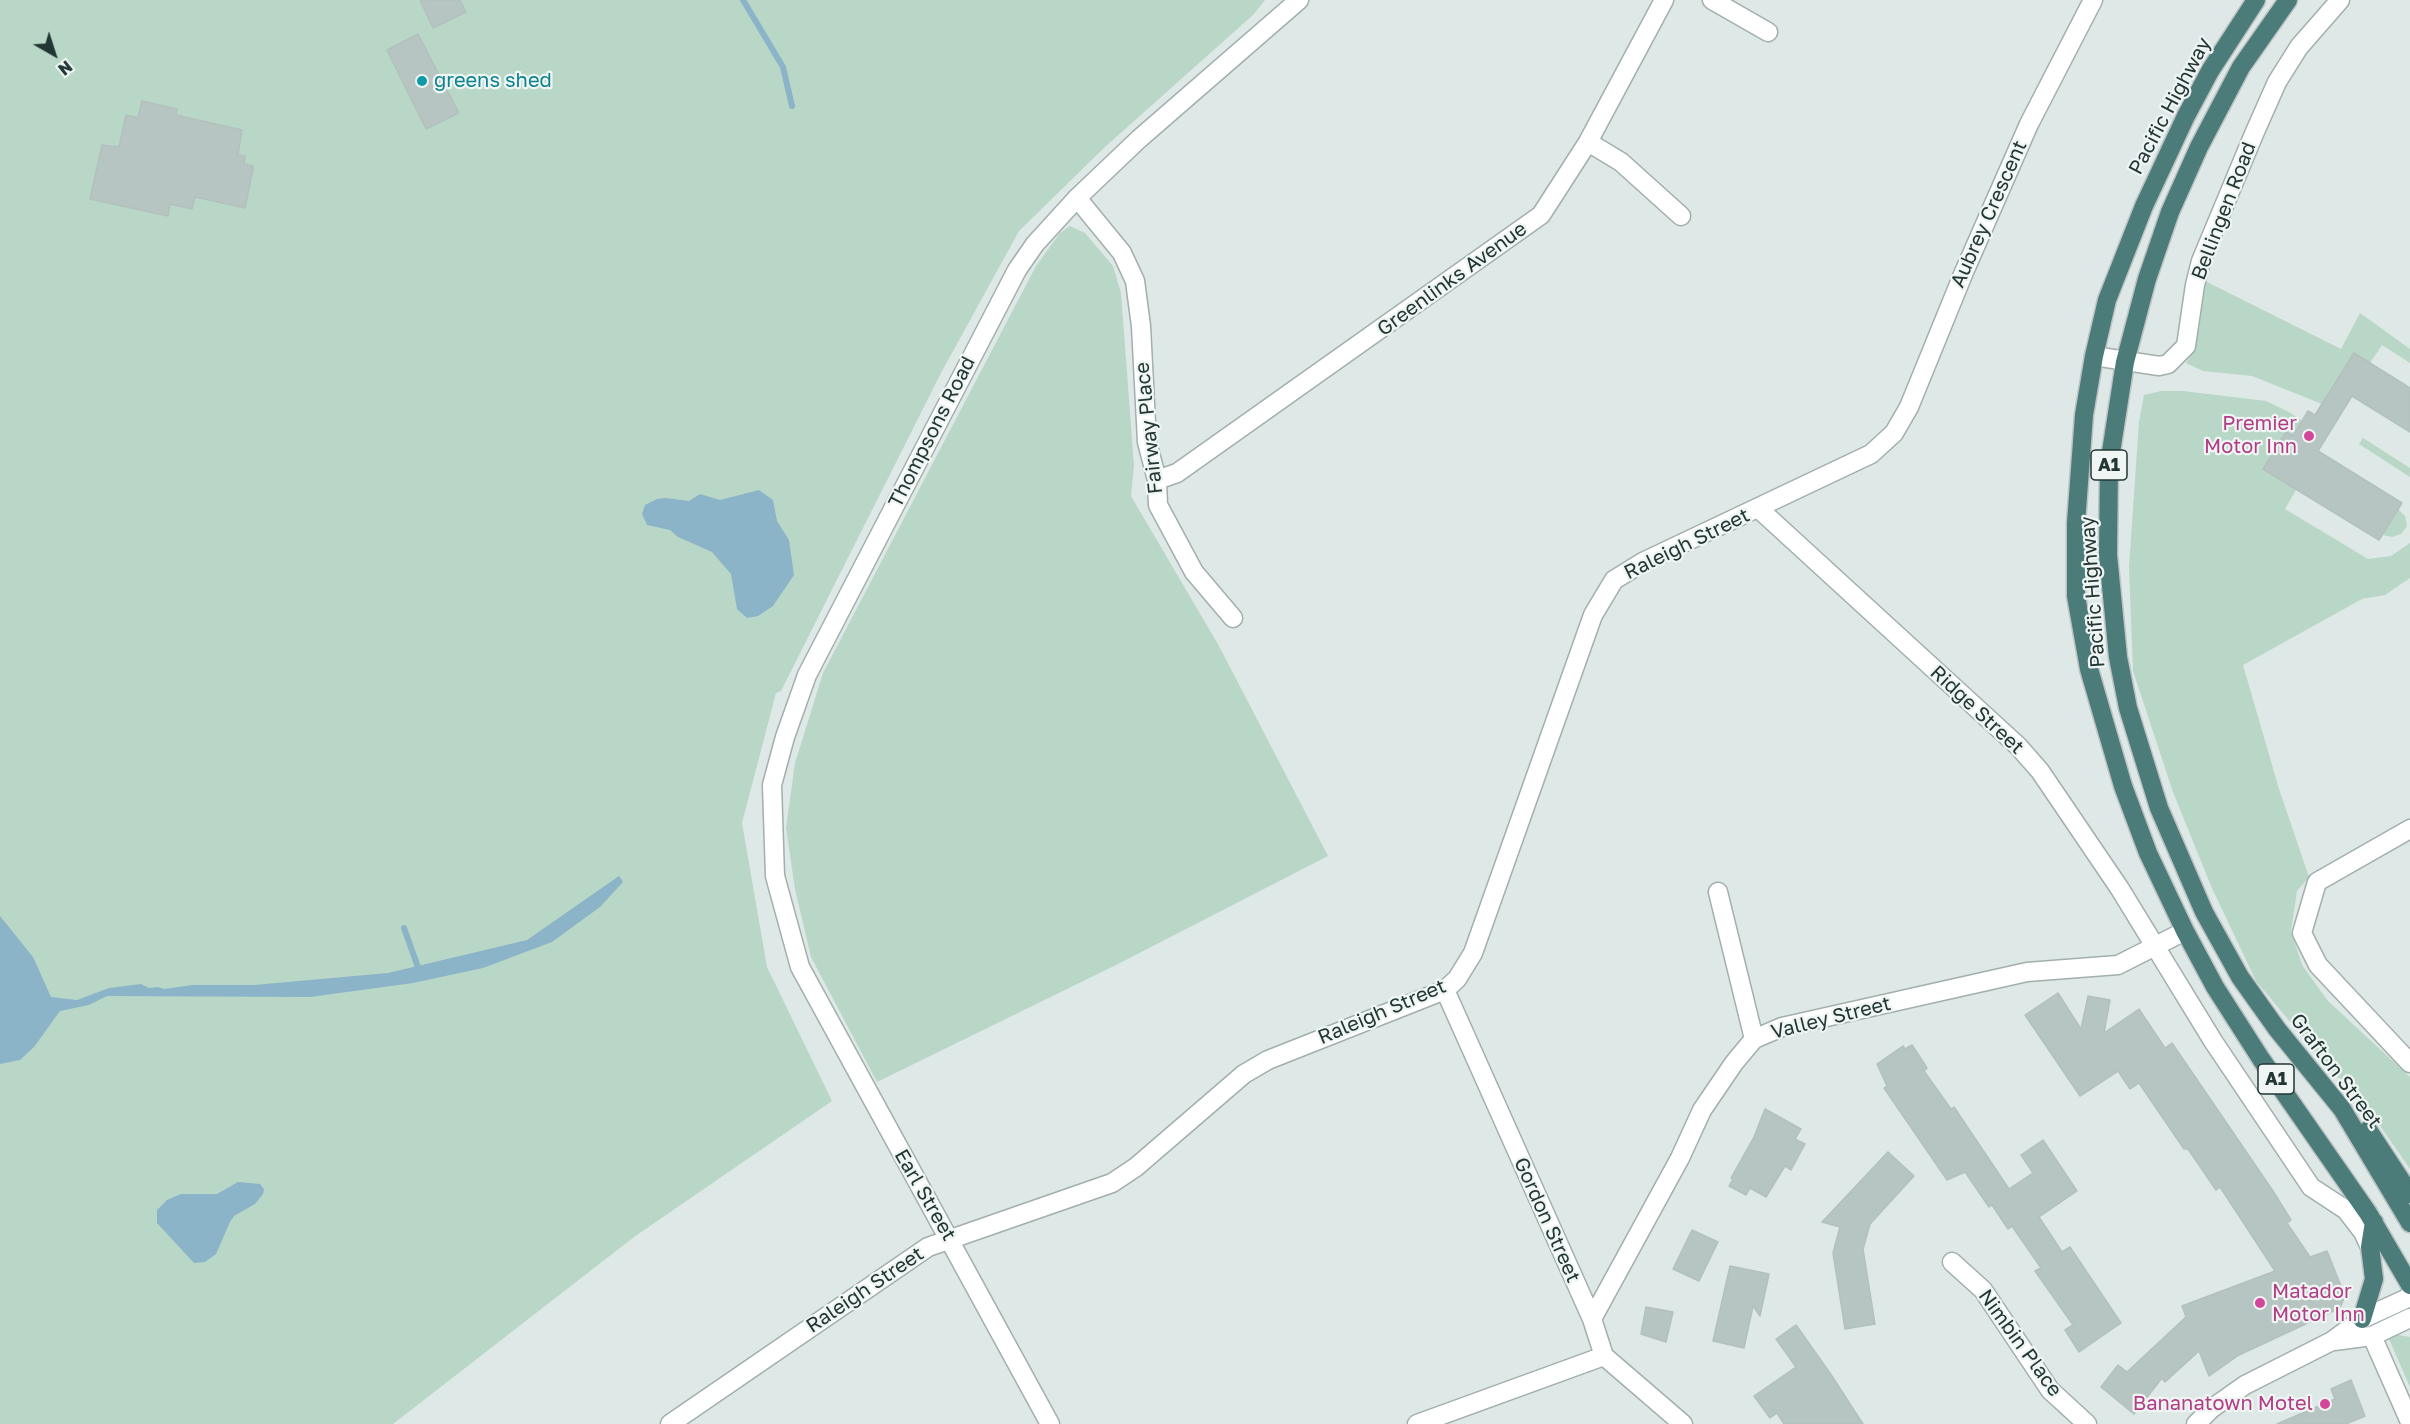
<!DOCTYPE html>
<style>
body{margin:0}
#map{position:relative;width:2410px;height:1424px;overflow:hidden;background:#dee8e6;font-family:"Golos Text",sans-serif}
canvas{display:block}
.north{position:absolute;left:24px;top:24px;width:60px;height:60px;-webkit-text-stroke:4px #eef5f3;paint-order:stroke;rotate:141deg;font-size:16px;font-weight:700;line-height:24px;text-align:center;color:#223634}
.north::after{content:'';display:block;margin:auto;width:21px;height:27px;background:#223634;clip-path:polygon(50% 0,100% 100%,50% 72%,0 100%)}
</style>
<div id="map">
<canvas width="2410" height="1424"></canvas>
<div class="north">N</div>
</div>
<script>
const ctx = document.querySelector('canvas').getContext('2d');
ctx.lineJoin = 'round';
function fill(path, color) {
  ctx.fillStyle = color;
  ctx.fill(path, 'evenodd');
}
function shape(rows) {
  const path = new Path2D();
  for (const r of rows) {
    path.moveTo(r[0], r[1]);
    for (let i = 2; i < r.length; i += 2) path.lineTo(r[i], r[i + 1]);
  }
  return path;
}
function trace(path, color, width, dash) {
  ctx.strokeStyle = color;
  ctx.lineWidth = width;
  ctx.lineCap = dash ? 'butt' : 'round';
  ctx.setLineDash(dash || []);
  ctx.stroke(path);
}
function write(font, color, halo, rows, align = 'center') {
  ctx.font = font + ' "Golos Text",sans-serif';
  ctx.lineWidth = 4.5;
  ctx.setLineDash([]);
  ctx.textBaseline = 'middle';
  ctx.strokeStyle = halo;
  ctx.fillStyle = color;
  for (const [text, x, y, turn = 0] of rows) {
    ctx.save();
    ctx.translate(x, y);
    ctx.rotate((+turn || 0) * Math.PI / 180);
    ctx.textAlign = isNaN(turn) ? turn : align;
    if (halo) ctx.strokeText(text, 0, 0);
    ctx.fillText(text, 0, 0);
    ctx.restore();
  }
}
const green = shape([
 [0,0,1265,0,1253,15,1106,146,1019,231,941,373,781,691,776,693,742,823,767,967,832,1101,634,1237,393,1424,0,1424],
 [1070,226,1085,233,1113,266,1121,293,1134,466,1131,496,1219,646,1328,856,1116,965,877,1082,811,957,795,889,786,828,795,763,823,673,1036,266,1060,233],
 [2205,281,2341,349,2360,313,2410,349,2410,363,2382,345,2370,363,2354,353,2322,404,2252,376,2203,371,2186,363,2193,352,2199,330],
 [2161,391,2183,391,2266,401,2289,412,2302,421,2293,436,2286,432,2263,469,2296,490,2285,509,2368,559,2391,556,2410,543,2410,578,2385,595,2362,599,2243,665,2279,789,2309,877,2297,891,2291,931,2302,965,2328,1001,2410,1077,2410,1169,2370,1111,2322,1060,2256,981,2211,886,2173,792,2133,671,2129,567,2139,422,2144,395],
 [2363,438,2410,468,2410,477,2359,444],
 [2398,509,2405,516,2407,526,2401,534,2392,537,2383,535],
 [2393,1334,2410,1337,2410,1387,2389,1339]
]);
const water = shape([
 [759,490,773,500,777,521,789,540,794,575,773,606,758,616,747,618,737,609,731,574,712,552,678,537,670,530,647,525,642,514,645,505,657,499,666,498,689,501,700,494,720,500],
 [619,876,623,882,600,907,552,942,483,968,413,983,310,997,107,996,89,1005,60,1011,34,1047,20,1060,0,1064,0,916,33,957,51,997,77,1000,109,988,141,984,149,988,158,987,164,989,193,985,254,985,388,973,527,940],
 [238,1182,260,1184,264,1189,263,1194,255,1204,234,1216,230,1222,216,1254,205,1262,194,1263,157,1223,157,1210,167,1200,181,1194,217,1194]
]);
const stream = shape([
 [743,0,783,67,792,106],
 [404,928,419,970]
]);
const building = shape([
 [420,0,460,0,466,12,433,28,420,0],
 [418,34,459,113,426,129,387,50,418,34],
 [142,101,177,109,176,115,242,130,238,155,245,156,244,164,253,166,253,169,245,208,195,197,192,209,170,204,168,216,90,199,102,145,119,147,126,115,138,118,142,101],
 [2354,353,2410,388,2410,432,2352,396,2318,451,2402,503,2379,540,2263,469,2286,432,2293,436,2308,411,2315,415,2354,353],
 [2058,993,2081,1029,2088,996,2110,1000,2104,1033,2139,1009,2165,1048,2172,1043,2273,1191,2291,1220,2287,1223,2310,1257,2327,1251,2345,1296,2340,1308,2239,1355,2209,1376,2199,1351,2165,1382,2162,1378,2134,1414,2101,1387,2118,1365,2127,1372,2186,1317,2182,1306,2275,1271,2220,1187,2216,1190,2188,1149,2184,1149,2139,1083,2130,1089,2118,1071,2080,1096,2025,1015,2058,993],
 [1912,1045,1927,1068,1924,1071,1951,1109,1954,1107,2009,1189,2033,1173,2021,1155,2043,1140,2077,1191,2039,1217,2062,1252,2070,1247,2121,1323,2079,1352,2065,1330,2073,1325,2035,1271,2041,1268,2012,1226,2008,1229,1992,1205,1989,1207,1965,1172,1947,1180,1884,1088,1887,1086,1877,1064,1903,1046,1905,1049,1912,1045],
 [1765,1109,1801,1129,1795,1139,1805,1144,1791,1170,1785,1166,1766,1197,1750,1188,1746,1195,1729,1186,1733,1179,1731,1178,1754,1137,1765,1109],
 [1888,1152,1914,1176,1870,1224,1863,1249,1875,1324,1845,1329,1833,1253,1840,1227,1822,1222,1888,1152],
 [1692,1230,1718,1242,1699,1281,1673,1269,1692,1230],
 [1730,1266,1769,1274,1760,1316,1753,1306,1744,1348,1713,1341,1730,1266],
 [1646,1307,1673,1312,1666,1342,1641,1334,1646,1307],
 [1796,1325,1830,1373,1863,1424,1784,1424,1777,1413,1770,1418,1754,1396,1796,1367,1776,1339,1796,1325],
 [2351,1380,2365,1416,2346,1424,2277,1424,2335,1399,2331,1389,2351,1380]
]);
const minor = shape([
 [1712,0,1768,32],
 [1588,142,1621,162,1681,216],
 [1077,198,1122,253,1135,281,1141,326,1147,442,1157,480,1158,505,1194,572,1233,618],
 [2094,356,2159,366,2168,364,2186,346,2195,285,2201,261,2254,134,2277,82,2299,47,2340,0],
 [1157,480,1177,473,1541,215,1588,142,1664,0],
 [1758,508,2018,746,2040,771,2120,889,2213,1041,2311,1187,2346,1210,2368,1213],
 [2410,829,2317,882,2302,933,2318,965,2410,1063],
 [1718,892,1754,1039],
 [1445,990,1592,1319,1604,1356,1683,1424],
 [2346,1210,2363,1232,2370,1247],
 [1952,1262,1983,1290,2050,1390,2087,1424],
 [1592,1319,1680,1158,1702,1110,1734,1063,1754,1039,1782,1027,2027,972,2118,965,2185,931],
 [2372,1336,2410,1422],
 [670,1424,928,1247,1112,1183,1136,1167,1244,1074,1268,1060,1445,990,1457,979,1473,953,1593,615,1614,580,1643,562,1871,454,1894,433,1909,407,1964,272,2029,124,2093,0],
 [1417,1424,1604,1356]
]);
const tertiary = shape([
 [2334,1341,2372,1336,2410,1318],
 [1050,1424,800,967,775,876,772,785,785,737,807,675,1017,270,1035,244,1077,198,1139,139,1299,0],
 [2196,1424,2211,1409,2245,1385,2332,1341,2362,1319,2410,1297]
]);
const trunk = shape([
 [2256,0,2210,71,2186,116,2144,206,2107,300,2094,356,2084,415,2076,523,2076,596,2089,669,2123,786,2148,853,2185,931,2215,987,2261,1059,2368,1213,2410,1285],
 [2288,0,2241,67,2199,147,2170,212,2147,279,2125,362,2109,465,2108,555,2118,657,2128,708,2159,808,2204,912,2240,977,2277,1029,2342,1109,2410,1223],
 [2368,1130,2410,1194],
 [2362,1319,2374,1279,2370,1247,2374,1222]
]);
const markers = [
 [422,81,6,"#0f9aa8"],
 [2309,436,6,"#d1479c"],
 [2260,1303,6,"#d1479c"],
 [2325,1404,6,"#d1479c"]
];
const shields = [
 [2109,465,36],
 [2276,1079,36]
];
const shieldNames = [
 ["A1",2109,465],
 ["A1",2276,1079]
];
const cultureNames = [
 ["greens shed",434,81]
];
const streetNames = [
 ["Pacific Highway",2170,106,-62],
 ["Bellingen Road",2224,211,-69],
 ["Aubrey Crescent",1989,214,-66],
 ["Greenlinks Avenue",1452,279,-36],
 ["Fairway Place",1149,428,-96],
 ["Thompsons Road",932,432,-63],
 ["Raleigh Street",1687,544,-26],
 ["Pacific Highway",2093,592,-94],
 ["Ridge Street",1977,710,43],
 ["Raleigh Street",1382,1012,-23],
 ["Valley Street",1831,1018,-14],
 ["Grafton Street",2336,1071,53],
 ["Earl Street",925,1195,60],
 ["Gordon Street",1547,1220,66],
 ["Raleigh Street",865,1290,-34],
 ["Nimbin Place",2020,1343,54]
];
const hotelNames = [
 ["Premier",2297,424],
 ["Motor Inn",2297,447],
 ["Matador",2272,1292,"left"],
 ["Motor Inn",2272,1315,"left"],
 ["Bananatown Motel",2313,1404]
];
fill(green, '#b9d7c7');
fill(water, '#8bb4c8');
trace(stream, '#8bb4c8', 6);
fill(building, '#b7c5c2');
trace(building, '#b2c1bd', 1.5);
trace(minor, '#a2afad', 21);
trace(tertiary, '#a2afad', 21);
trace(trunk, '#bdc3c2', 21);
trace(minor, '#fff', 18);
trace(tertiary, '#fff', 18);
trace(trunk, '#4c7c7a', 18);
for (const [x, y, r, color] of markers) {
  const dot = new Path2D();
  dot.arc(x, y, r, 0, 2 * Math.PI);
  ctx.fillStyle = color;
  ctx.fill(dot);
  trace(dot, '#eef5f3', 2);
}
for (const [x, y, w] of shields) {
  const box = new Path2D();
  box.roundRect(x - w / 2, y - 15, w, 30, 4.5);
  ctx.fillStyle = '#eef5f3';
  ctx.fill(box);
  trace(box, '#223634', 1.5);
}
write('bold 18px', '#223634', null, shieldNames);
write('20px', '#0d838f', '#eef5f3', cultureNames, 'left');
write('20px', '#223634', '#eef5f3', streetNames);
write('20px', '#b23c85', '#eef5f3', hotelNames, 'right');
</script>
